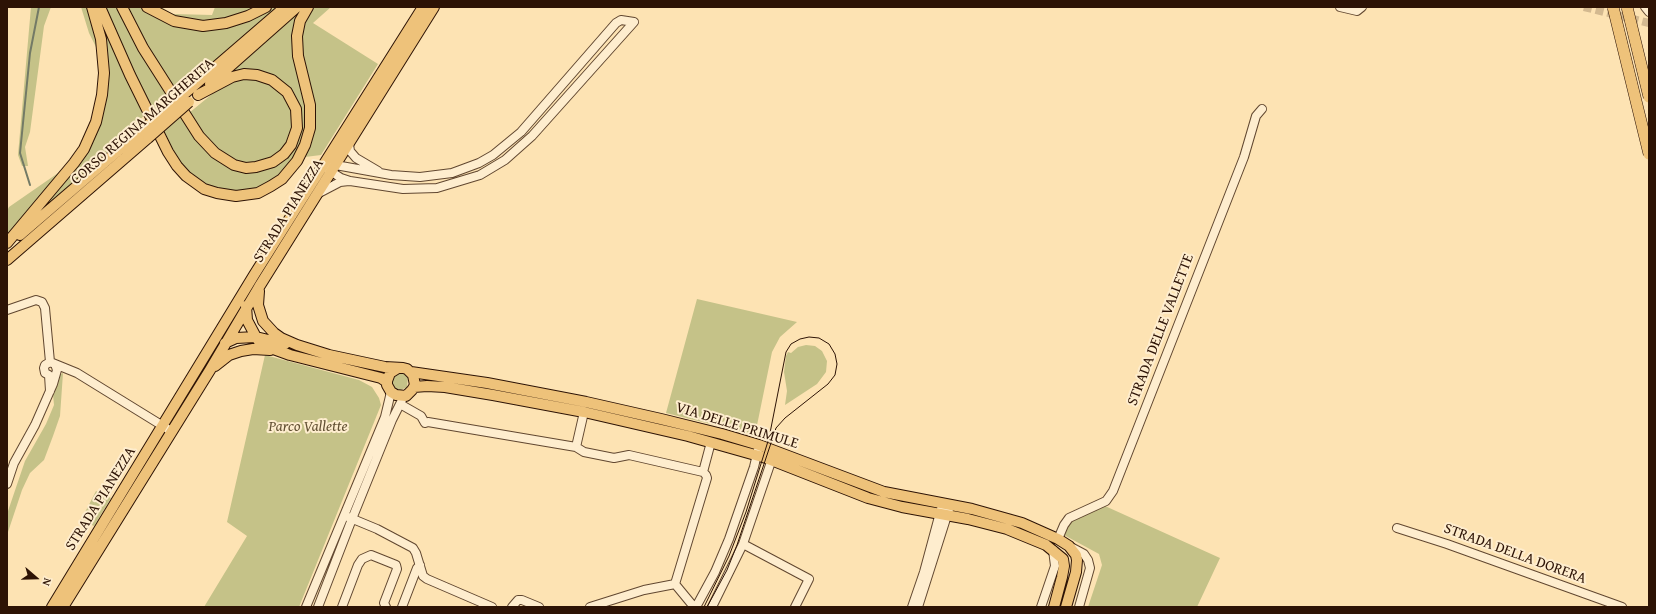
<!DOCTYPE html>
<style>
body{margin:0}
#map{position:relative;width:1656px;height:614px;overflow:hidden;background:#fde3b3;font-family:"Gentium Book Plus",serif}
canvas{display:block}
.frame{position:absolute;inset:0;border:8px solid #2d1305;pointer-events:none}
.north{position:absolute;left:16px;top:558px;width:40px;height:40px;-webkit-text-stroke:3px #feedce;paint-order:stroke;rotate:110deg;font-size:11px;font-weight:700;line-height:16px;text-align:center;color:#2d1305}
.north::after{content:'';display:block;margin:auto;width:14px;height:18px;background:#2d1305;clip-path:polygon(50% 0,100% 100%,50% 72%,0 100%)}
</style>
<div id="map">
<canvas width="1656" height="614"></canvas>
<div class="frame"></div>
<div class="north">N</div>
</div>
<script>
const ctx = document.querySelector('canvas').getContext('2d');
ctx.lineJoin = 'round';
function fill(path, color) {
  ctx.fillStyle = color;
  ctx.fill(path, 'evenodd');
}
function shape(rows) {
  const path = new Path2D();
  for (const r of rows) {
    path.moveTo(r[0], r[1]);
    for (let i = 2; i < r.length; i += 2) path.lineTo(r[i], r[i + 1]);
  }
  return path;
}
function trace(path, color, width, dash) {
  ctx.strokeStyle = color;
  ctx.lineWidth = width;
  ctx.lineCap = dash ? 'butt' : 'round';
  ctx.setLineDash(dash || []);
  ctx.stroke(path);
}
function write(font, color, halo, rows, align = 'center') {
  ctx.font = font + ' "Gentium Book Plus",serif';
  ctx.lineWidth = 4;
  ctx.setLineDash([]);
  ctx.textBaseline = 'middle';
  ctx.strokeStyle = halo;
  ctx.fillStyle = color;
  for (const [text, x, y, turn = 0] of rows) {
    ctx.save();
    ctx.translate(x, y);
    ctx.rotate((+turn || 0) * Math.PI / 180);
    ctx.textAlign = isNaN(turn) ? turn : align;
    if (halo) ctx.strokeText(text, 0, 0);
    ctx.fillText(text, 0, 0);
    ctx.restore();
  }
}
const green = shape([
 [31,7,51,7,44,26,30,132,25,147,28,166,22,166,18,155],
 [81,7,89,7,98,51,89,33],
 [104,7,118,7,216,158,269,167,300,127,280,82,226,77,300,12,298,17,307,101,305,136,288,169,267,185,246,192,216,190,189,175,164,138],
 [127,7,141,7,161,20,184,28,212,30,249,20,275,7,278,7,185,86,182,83,173,89,145,44],
 [153,7,161,7,173,14,212,15,215,7,258,7,246,13,214,22,178,19],
 [315,7,331,7,313,23,378,64,321,155,305,157,315,129,315,114,312,92,300,48,302,28,309,12],
 [108,38,145,114,140,120,143,123,39,213,37,212,92,143,105,39],
 [247,77,270,83,288,100,295,121,286,145,272,158,252,164,235,161,220,153,205,136,189,113,223,85],
 [61,171,63,171,7,235,7,211,9,207],
 [697,299,797,322,780,337,772,352,755,435,666,413],
 [806,345,815,346,822,351,827,361,826,372,817,384,785,405,787,391,784,372,786,356,788,352,791,353,798,347],
 [265,355,359,380,372,387,379,398,381,405,299,607,204,607,247,536,227,522],
 [404,371,408,377,407,387,401,390,392,388,389,376],
 [63,373,60,416,53,436,44,460,30,473,22,490,7,535,7,514,25,461,46,424,54,405,53,394,59,375],
 [96,491,111,498,94,526,81,520],
 [1105,506,1220,558,1197,607,1088,607,1102,565,1099,554,1064,535,1064,530,1069,522,1091,510]
]);
const stream = shape([
 [30,185,20,153,30,53,39,7]
]);
const minorTunnel = shape([
 [1584,7,1649,23]
]);
const minor = shape([
 [1340,7,1357,11,1362,7],
 [1645,7,1649,12],
 [349,144,350,151,356,158,378,171],
 [327,169,341,178,350,181,403,189,437,188,480,175,505,160,532,136,634,22,621,20,616,23,521,132,493,155,479,163,452,173,420,177,391,175,330,164],
 [319,193,340,182,349,181],
 [7,310,36,300,42,302,45,308,50,362],
 [50,391,49,375,45,373,44,368,45,365,50,362,77,373,171,431],
 [400,404,421,416,425,423,428,422,576,447,584,452,614,458,629,455,703,472,706,475,707,478,675,584,694,607],
 [576,447,584,412],
 [703,472,711,442],
 [7,484,14,463,35,425,53,384,57,370,55,364],
 [348,517,377,529,413,548,416,553,423,576,427,579,492,607],
 [1397,528,1447,544,1622,607],
 [1058,539,1064,525,1069,518,1106,501,1113,491,1244,157,1256,116,1262,109],
 [743,544,809,579,795,607],
 [1069,546,1084,554,1088,560,1090,568,1079,607],
 [306,607,385,417,391,392],
 [318,607,352,519,392,420,402,400],
 [342,607,358,565,362,559,371,555,396,565,397,569,384,603,386,607],
 [402,607,417,568,420,565],
 [512,607,518,600,522,600,539,607],
 [590,607,644,590,675,584],
 [696,607,715,572,729,539,754,467,758,450],
 [712,607,743,544,773,456],
 [912,607,924,572,941,509],
 [918,607,950,506],
 [1041,607,1055,566,1053,550]
]);
const major = shape([
 [100,7,130,75,168,152,177,166,186,176,204,189,217,193,236,196,258,193,271,186,282,179,297,161,305,145,310,128,310,105,298,56,297,36,300,21,308,7],
 [122,7,143,48,199,136,215,153,234,165,246,168,256,167,273,162,284,154,291,145,297,128,296,109,287,92,272,80,257,75,244,74,232,77,198,95],
 [147,7,174,21,203,26,226,23,248,16,266,7],
 [210,84,297,7],
 [183,95,285,7],
 [20,235,141,131],
 [7,243,74,163,84,149,96,122,102,95,104,73,101,39,92,7],
 [7,260,148,138],
 [259,291,258,305,263,321,274,333,281,338,297,345,329,355,385,367,403,368,407,369,413,375,415,385,412,390,406,396,396,395,391,392,387,385,387,381,390,373,398,368],
 [246,306,247,320,256,337,260,343,268,347,290,355,381,378,387,382],
 [225,343,236,338,256,337,285,344],
 [215,366,229,355,241,351,253,349,270,350],
 [411,372,487,383,586,402,661,419,722,434,759,445,884,492,972,509,1022,523,1058,539,1069,546,1076,555,1077,560,1076,572,1066,607],
 [414,387,427,386,445,387,493,395,584,412,688,436,766,458,868,498,902,507,968,519,1007,529,1046,545,1063,559,1064,566,1062,577,1054,607],
 [52,607,254,275,423,7],
 [63,607,210,370,259,287,434,7]
]);
const tram = shape([
 [704,607,729,556,746,512,769,438,786,352,791,344,800,339,809,337,819,338,829,344,835,354,837,364,835,375,828,384,785,418,776,428,737,545,727,570,707,607]
]);
const majorBridge = shape([
 [141,131,183,95],
 [148,138,189,102]
]);
const highwayBridge = shape([
 [1613,7,1649,154],
 [1627,7,1649,97]
]);
const streetNames = [
 ["CORSO REGINA MARGHERITA",143,122,-41],
 ["STRADA PIANEZZA",289,211,-58],
 ["STRADA DELLE VALLETTE",1161,330,-69],
 ["VIA DELLE PRIMULE",737,426,17],
 ["STRADA PIANEZZA",101,499,-58],
 ["STRADA DELLA DORERA",1515,554,20]
];
const parkNames = [
 ["Parco Vallette",308,427]
];
fill(green, '#c5c288');
trace(stream, '#737a66', 2);
trace(minorTunnel, '#d3b990', 8, [8, 4]);
trace(minor, '#614730', 10);
trace(major, '#2d1305', 12);
trace(minor, '#feedce', 8);
trace(major, '#eec27a', 10);
trace(tram, '#2d1305', 1);
trace(majorBridge, '#2d1305', 12, []);
trace(highwayBridge, '#2d1305', 12, []);
trace(majorBridge, '#eec27a', 10);
trace(highwayBridge, '#eec27a', 11);
write('15px', '#2d1305', '#feedce', streetNames);
write('italic 15px', '#625033', '#feedce', parkNames);
</script>
